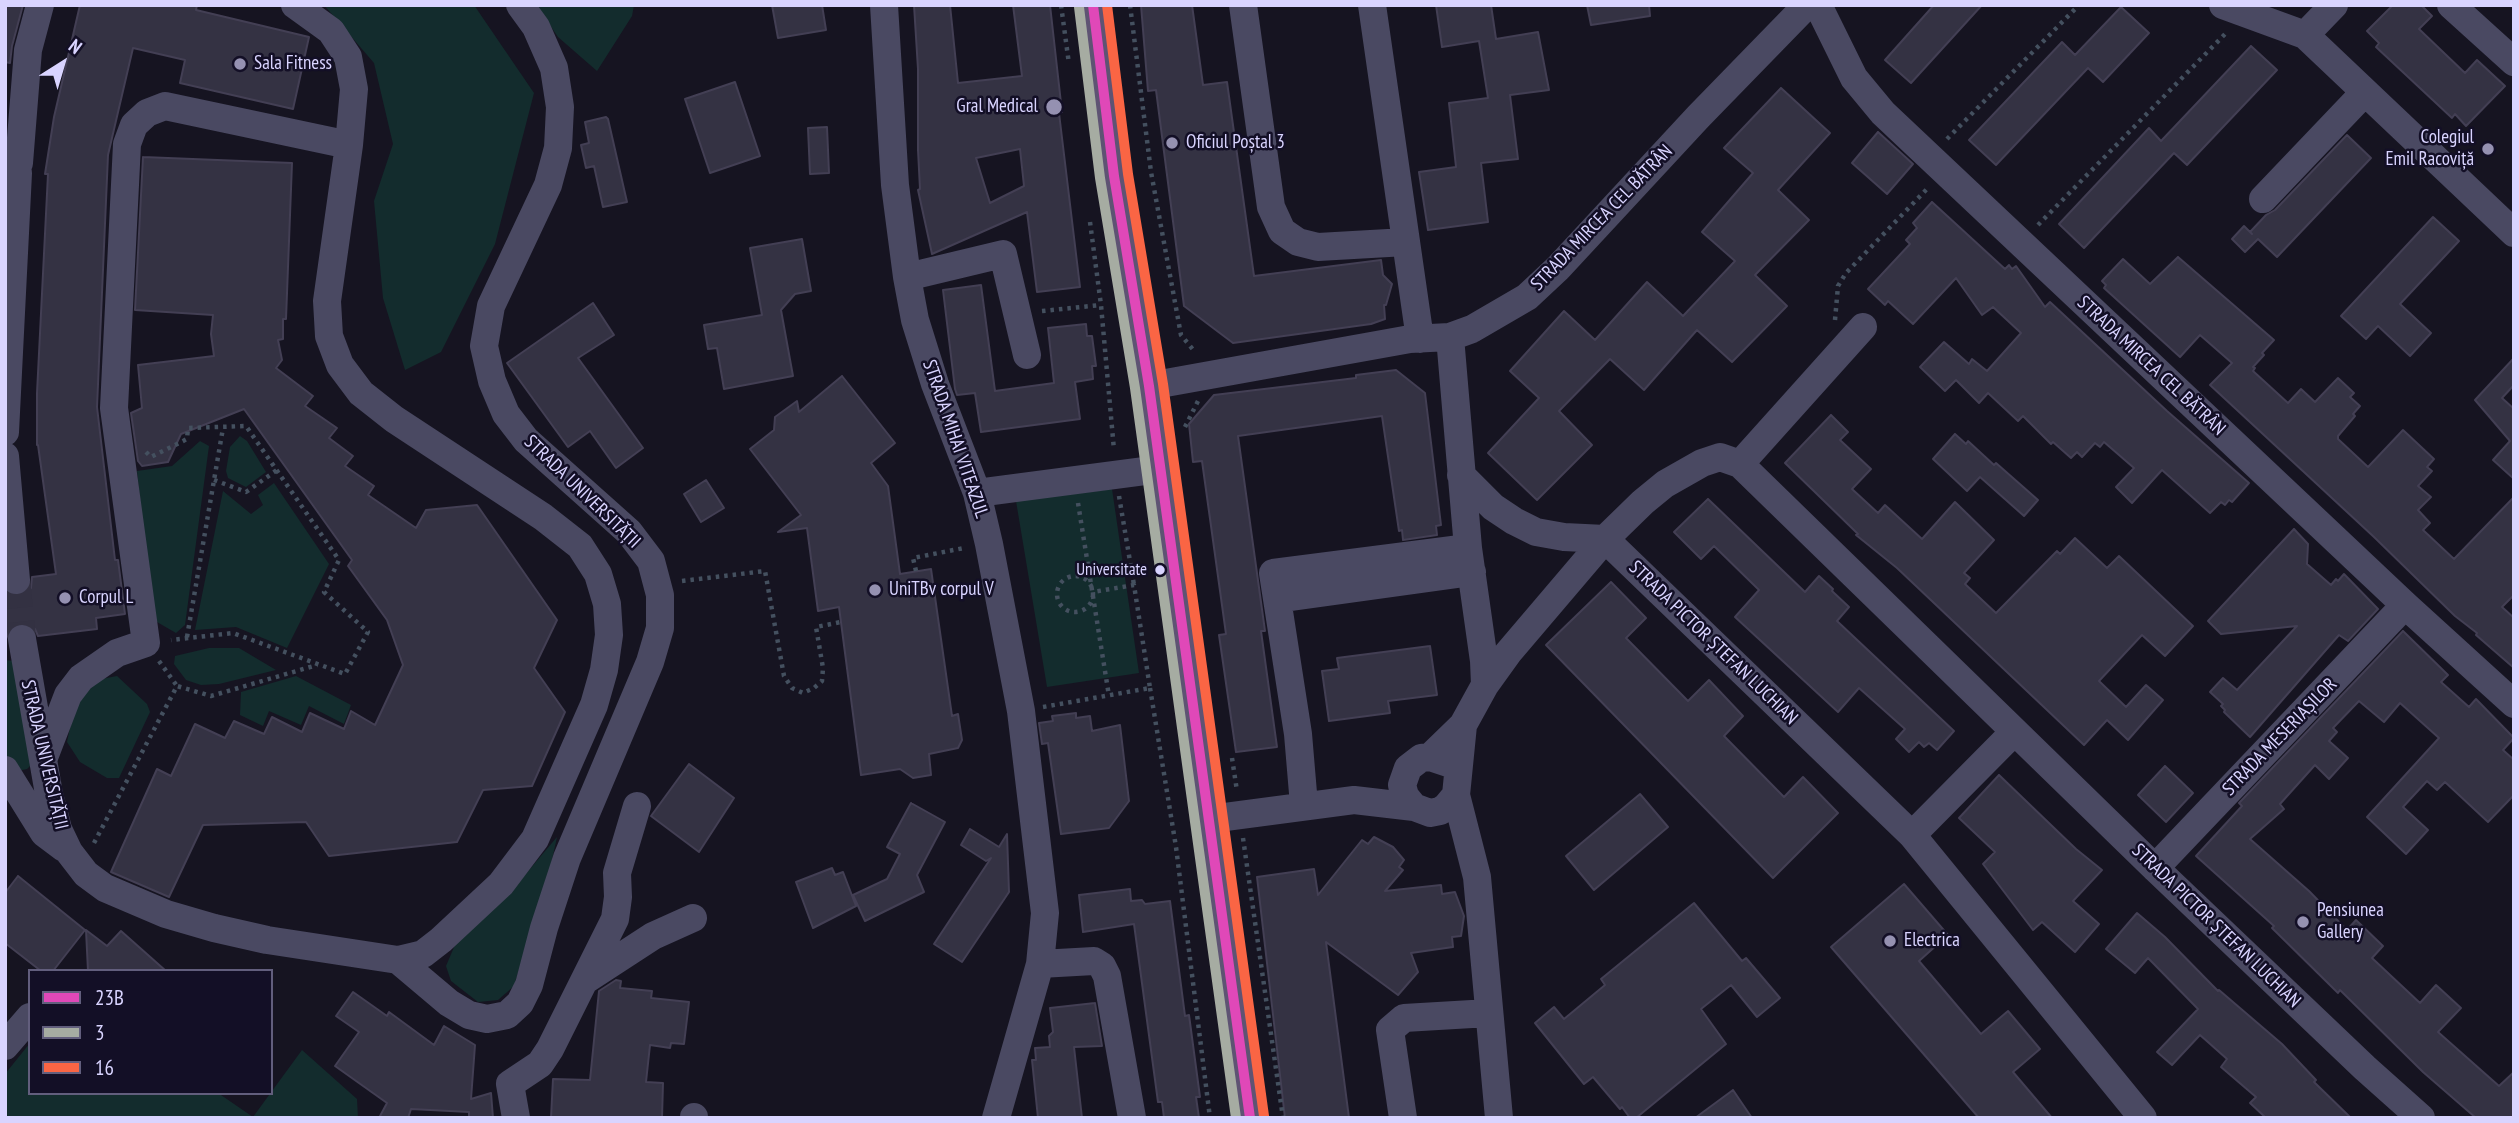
<!DOCTYPE html>
<meta charset="utf-8">
<style>
body{margin:0}
#map{position:relative;width:2519px;height:1123px;overflow:hidden;background:#161421;font-family:"PT Sans Narrow",sans-serif}
canvas{display:block}
.frame{position:absolute;inset:0;border:7px solid #d9d4ff;pointer-events:none}
.legend{position:absolute;left:28px;top:969px;width:245px;height:126px;box-sizing:border-box;background:#130f26;border:2px solid #625e7d;margin:0;padding:9px 12px;list-style:none;font-size:21px;color:#d9d4ff}
.legend li{display:flex;align-items:center;gap:14px;height:35px}
.legend b{width:35px;border:2px solid #625e7d}
.north{position:absolute;left:28px;top:28px;width:70px;height:70px;-webkit-text-stroke:5px #130f26;paint-order:stroke;rotate:37deg;font-size:19px;font-weight:700;line-height:28px;text-align:center;color:#d9d4ff}
.north::after{content:'';display:block;margin:auto;width:24px;height:32px;background:#d9d4ff;clip-path:polygon(50% 0,100% 100%,50% 72%,0 100%)}
</style>
<div id="map">
<canvas width="2519" height="1123"></canvas>
<div class="frame"></div>
<ul class="legend">
<li><b style="height:9px;background:#e048b8"></b>23B</li>
<li><b style="height:9px;background:#a6aca2"></b>3</li>
<li><b style="height:9px;background:#fa6544"></b>16</li>
</ul>
<div class="north">N</div>
</div>
<script>
const ctx = document.querySelector('canvas').getContext('2d');
ctx.lineJoin = 'round';
function fill(path, color) {
  ctx.fillStyle = color;
  ctx.fill(path, 'evenodd');
}
function shape(rows) {
  const path = new Path2D();
  for (const r of rows) {
    if (r.length === 3) {
      path.moveTo(r[0] + r[2], r[1]);
      path.arc(r[0], r[1], r[2], 0, 2 * Math.PI);
      continue;
    }
    path.moveTo(r[0], r[1]);
    for (let i = 2; i < r.length; i += 2) path.lineTo(r[i], r[i + 1]);
  }
  return path;
}
function trace(path, color, width, dash) {
  ctx.strokeStyle = color;
  ctx.lineWidth = width;
  ctx.lineCap = dash ? 'butt' : 'round';
  ctx.setLineDash(dash || []);
  ctx.stroke(path);
}
function write(font, color, halo, rows, align = 'center') {
  ctx.font = font + ' "PT Sans Narrow",sans-serif';
  ctx.lineWidth = 5;
  ctx.setLineDash([]);
  ctx.textBaseline = 'middle';
  ctx.strokeStyle = halo;
  ctx.fillStyle = color;
  for (const [text, x, y, turn = 0] of rows) {
    ctx.save();
    ctx.translate(x, y);
    ctx.rotate((+turn || 0) * Math.PI / 180);
    ctx.textAlign = isNaN(turn) ? turn : align;
    if (halo) ctx.strokeText(text, 0, 0);
    ctx.fillText(text, 0, 0);
    ctx.restore();
  }
}
const green = shape([
 [324,5,474,5,534,93,495,244,441,352,405,370,383,298,374,201,393,144,374,63],
 [536,5,634,5,632,16,597,71,558,37],
 [240,436,247,441,266,472,246,487,228,478,226,471,230,447],
 [200,441,209,446,185,625,176,633,157,622,152,611,137,471,172,466],
 [274,483,329,564,287,648,236,627,195,630,223,491,251,514,263,505,258,495],
 [1112,489,1139,673,1047,687,1016,501],
 [209,648,239,648,276,670,219,684,201,685,186,680,174,664,175,656],
 [5,660,14,661,36,760,27,769,17,771,5,754],
 [117,676,147,704,150,712,119,778,107,778,80,762,67,742,75,703,96,680],
 [296,676,351,705,344,724,309,706,301,725,269,711,263,726,240,715,241,692],
 [557,837,550,869,514,986,498,1000,478,1002,451,981,446,966,457,940,507,896],
 [30,1043,30,1093,218,1093,253,1117,302,1050,357,1099,358,1118,5,1118,5,1074]
]);
const building = shape([
 [5,5,23,5,12,46,10,63,5,62,5,5],
 [80,5,197,5,196,10,309,37,293,109,180,83,185,60,133,48,108,155,97,407,115,560,118,560,125,614,96,618,97,629,38,636,35,629,28,624,18,623,11,627,5,641,5,592,18,596,25,594,31,588,32,577,56,574,38,445,37,445,37,393,48,174,45,174,54,117,80,5],
 [772,5,822,5,826,30,778,38,772,5],
 [914,5,950,5,958,83,1022,76,1013,5,1050,5,1062,112,1059,113,1080,287,1037,292,1027,212,932,254,918,190,920,189,918,150,918,69,914,5],
 [1020,149,1024,186,990,203,976,158,1020,149],
 [1141,5,1192,5,1203,85,1227,82,1254,276,1381,260,1383,275,1392,284,1386,305,1384,305,1385,319,1371,324,1233,343,1184,306,1156,90,1148,91,1141,5],
 [1436,5,1491,5,1496,39,1538,32,1549,90,1510,95,1518,159,1481,163,1488,222,1428,230,1419,172,1456,167,1449,103,1488,98,1479,41,1442,47,1436,5],
 [1587,5,1649,5,1650,16,1591,25,1587,5],
 [1934,5,1982,5,1911,83,1885,60,1934,5],
 [2393,5,2421,5,2432,16,2419,29,2465,73,2477,60,2505,86,2466,126,2455,114,2452,118,2376,47,2379,43,2367,31,2393,5],
 [2121,7,2149,33,2103,82,2088,68,1996,165,1969,140,2062,42,2075,55,2121,7],
 [2251,46,2277,70,2187,165,2174,153,2084,248,2059,224,2149,128,2161,141,2251,46],
 [735,82,760,156,710,173,685,99,735,82],
 [1781,88,1830,133,1778,190,1809,220,1755,275,1787,306,1732,362,1697,330,1644,390,1610,359,1559,411,1592,445,1537,500,1488,453,1539,398,1510,371,1564,311,1595,340,1647,282,1683,316,1735,261,1702,232,1753,173,1724,148,1781,88],
 [606,117,608,119,627,202,603,207,594,166,586,168,581,145,589,143,585,122,606,117],
 [827,127,829,173,810,174,808,128,827,127],
 [1878,132,1913,164,1887,194,1852,163,1878,132],
 [2347,135,2371,158,2277,257,2258,239,2245,252,2232,239,2244,226,2252,234,2250,232,2266,215,2275,210,2347,135],
 [143,157,292,163,286,319,283,319,283,339,278,340,282,360,276,368,313,396,305,406,337,428,329,438,353,456,345,466,374,486,368,495,416,528,426,510,477,505,557,620,534,668,565,712,532,786,483,790,457,842,329,856,306,822,203,825,169,897,111,872,157,769,171,776,195,724,225,738,234,721,264,734,272,717,302,732,310,713,344,729,351,711,375,725,403,665,387,620,348,566,352,560,244,409,181,434,168,462,142,466,138,461,131,413,142,408,138,365,214,356,211,334,213,315,135,310,143,157],
 [1932,202,2005,269,2009,265,2012,269,2016,266,2045,307,2050,302,2167,411,2249,483,2232,502,2229,500,2225,505,2221,502,2210,513,2162,470,2132,503,2116,487,2134,468,2104,442,2100,447,2095,443,2082,457,2077,452,2071,458,2053,442,2051,444,2023,416,2018,421,1988,393,1979,403,1956,380,1945,391,1920,367,1944,342,1969,364,1972,359,1987,371,2021,333,1993,307,1982,315,1956,278,1913,324,1888,301,1885,305,1868,289,1910,244,1906,240,1917,228,1913,223,1932,202],
 [2433,217,2459,241,2400,304,2431,333,2410,356,2378,326,2366,339,2341,316,2433,217],
 [802,239,811,291,795,294,781,310,793,376,724,389,717,348,708,349,704,325,762,315,750,248,802,239],
 [2178,257,2274,340,2262,353,2264,355,2253,367,2255,368,2253,371,2288,403,2301,389,2315,402,2338,378,2354,393,2350,397,2360,406,2353,414,2355,416,2338,436,2338,439,2368,467,2403,430,2434,459,2427,467,2432,471,2418,486,2431,497,2418,510,2430,523,2423,530,2454,559,2514,497,2514,595,2502,607,2514,618,2514,668,2476,635,2477,633,2455,616,2374,537,2210,385,2232,363,2200,335,2180,357,2104,288,2106,285,2102,281,2123,259,2150,284,2178,257],
 [981,285,995,391,1054,383,1048,328,1086,324,1087,336,1092,336,1096,366,1092,366,1093,379,1075,382,1080,419,981,432,975,393,957,395,955,389,943,290,981,285],
 [593,303,614,335,578,358,643,448,616,468,590,431,568,447,507,363,593,303],
 [2514,358,2514,385,2502,398,2514,409,2514,479,2493,460,2510,441,2475,400,2514,358],
 [1396,370,1425,393,1441,525,1436,526,1437,535,1403,540,1402,530,1399,531,1382,416,1238,436,1265,631,1261,631,1277,747,1236,752,1219,635,1226,634,1202,461,1193,462,1189,424,1214,395,1356,378,1356,375,1396,370],
 [842,376,895,443,871,463,888,486,900,574,931,569,952,716,958,714,962,740,958,748,929,754,931,775,913,778,900,769,861,775,839,607,818,611,807,528,778,532,801,515,750,449,774,430,775,417,797,401,799,412,842,376],
 [1831,415,1848,432,1840,440,1871,469,1852,489,1878,513,1885,505,1922,539,1955,502,1994,540,1964,573,1970,578,1965,584,1996,613,2057,551,2060,554,2075,538,2107,568,2119,556,2193,626,2165,656,2142,635,2099,681,2126,707,2146,685,2163,700,2128,740,2107,720,2084,745,1897,568,1856,535,1858,534,1785,463,1831,415],
 [1955,434,1966,444,1968,441,1994,465,1996,463,2038,500,2024,516,1980,477,1967,491,1933,459,1955,434],
 [706,480,724,508,701,522,684,494,706,480],
 [1708,499,1805,592,1819,576,1833,589,1832,591,1849,607,1837,621,1954,731,1937,750,1929,743,1924,747,1919,742,1909,752,1896,739,1905,729,1859,688,1838,712,1735,617,1759,590,1714,546,1701,559,1674,532,1708,499],
 [2294,529,2308,544,2307,564,2331,585,2336,579,2338,581,2344,574,2378,609,2348,641,2339,635,2250,737,2224,712,2225,710,2221,706,2223,704,2210,692,2223,678,2237,690,2297,626,2221,634,2208,621,2294,529],
 [1611,582,1646,618,1626,638,1688,701,1709,680,1743,716,1724,736,1784,797,1803,777,1838,813,1773,878,1546,645,1611,582],
 [2403,631,2448,675,2441,682,2469,707,2476,699,2514,738,2503,750,2514,760,2514,795,2488,822,2445,782,2437,790,2427,781,2403,807,2428,830,2406,854,2367,817,2439,738,2400,703,2384,722,2359,701,2333,728,2337,732,2329,741,2348,758,2329,779,2315,765,2280,804,2284,809,2250,839,2309,891,2347,930,2356,920,2383,946,2372,958,2420,1003,2436,985,2461,1008,2438,1032,2499,1086,2514,1072,2514,1118,2476,1118,2423,1072,2340,990,2338,993,2272,928,2274,926,2196,856,2242,806,2239,803,2403,631],
 [1430,646,1437,695,1388,701,1390,713,1329,721,1322,671,1339,669,1337,658,1430,646],
 [1076,713,1076,718,1090,716,1092,731,1120,725,1129,801,1109,828,1061,834,1048,743,1042,744,1039,723,1053,721,1052,716,1076,713],
 [689,764,734,798,699,852,651,816,689,764],
 [2165,766,2193,793,2166,822,2138,795,2165,766],
 [1999,775,2076,849,2102,870,2073,901,2099,924,2075,952,2042,922,2033,930,1983,864,1995,852,1959,818,1999,775],
 [1640,794,1668,827,1594,890,1566,856,1640,794],
 [911,803,945,822,917,875,924,892,865,921,853,895,887,879,900,854,887,847,911,803],
 [970,829,999,847,1007,834,1009,892,962,962,934,944,991,858,986,861,961,845,970,829],
 [1374,837,1393,847,1404,860,1399,867,1403,870,1385,891,1441,885,1442,894,1455,892,1464,916,1461,936,1452,937,1453,947,1411,953,1418,972,1398,995,1326,942,1349,1118,1285,1118,1257,877,1314,869,1318,895,1362,840,1368,844,1374,837],
 [832,868,835,875,843,872,856,906,813,928,796,882,832,868],
 [18,876,85,930,53,971,41,971,5,943,5,893,18,876],
 [1904,884,1948,935,1919,961,1981,1034,2008,1011,2040,1049,2013,1072,2052,1118,1979,1118,1831,947,1904,884],
 [1130,889,1131,901,1142,900,1145,904,1170,901,1185,1016,1189,1015,1200,1097,1196,1097,1199,1118,1164,1118,1162,1102,1158,1102,1134,924,1083,932,1079,895,1130,889],
 [1694,903,1742,961,1746,958,1780,998,1757,1017,1731,985,1701,1009,1726,1044,1636,1118,1630,1118,1622,1107,1620,1109,1593,1077,1584,1084,1535,1023,1554,1007,1564,1019,1605,985,1601,979,1694,903],
 [2137,913,2165,937,2218,991,2219,990,2282,1044,2316,1080,2314,1082,2351,1118,2266,1118,2250,1103,2256,1097,2221,1067,2227,1059,2200,1035,2172,1065,2157,1052,2198,1009,2148,958,2135,973,2106,949,2137,913],
 [86,930,107,946,121,931,166,971,88,971,86,930],
 [616,980,621,981,620,988,652,991,651,998,689,1002,684,1044,671,1043,670,1048,650,1045,646,1082,663,1083,662,1118,551,1118,553,1079,590,1080,599,991,616,980],
 [353,992,387,1016,389,1012,434,1045,444,1026,475,1045,471,1099,491,1093,493,1118,469,1118,469,1112,411,1109,408,1118,379,1118,387,1103,335,1066,359,1032,336,1016,353,992],
 [1095,1003,1102,1046,1074,1047,1082,1118,1038,1118,1032,1060,1036,1060,1035,1048,1050,1047,1049,1036,1053,1032,1050,1008,1095,1003],
 [1733,1090,1752,1118,1695,1118,1733,1090]
]);
const minorTunnel = shape([
 [16,580,22,639]
]);
const path = shape([
 [1061,5,1069,64],
 [1130,5,1151,172,1181,335,1195,352],
 [1947,139,2079,5],
 [1090,222,1101,305,1114,450],
 [2038,225,2228,31],
 [1042,311,1101,305],
 [1835,320,1838,286,1846,273,1927,189],
 [1185,427,1198,401],
 [146,452,151,457,187,439,188,428,246,426,339,560,324,592,368,632,345,674,233,633,171,640],
 [214,480,246,492,277,470],
 [1119,496,1134,585],
 [1078,503,1109,696],
 [916,571,913,558,964,548],
 [1075,594,18],
 [682,581,765,571,784,676,792,688,803,693,814,688,822,681,823,668,816,627,841,622],
 [187,637,223,428],
 [159,661,177,686],
 [1150,688,1176,847,1210,1118],
 [1043,707,1150,688,1134,585,1093,592],
 [1232,758,1237,791],
 [1243,838,1283,1118],
 [94,843,177,686,211,696,317,665]
]);
const minor = shape([
 [884,5,895,185,907,277,915,320,935,384,977,493,989,544,1021,711,1045,913,1040,964,996,1118],
 [1243,5,1271,207,1282,231,1298,242,1318,247,1406,242],
 [1372,5,1420,339],
 [1818,5,1854,78,1883,113,2405,605,2514,704],
 [2223,5,2305,35,2514,233],
 [2451,5,2514,62],
 [2305,35,2334,5],
 [19,163,28,50,40,5],
 [2263,199,2365,92],
 [907,277,1003,254,1027,355],
 [1450,337,1468,548,1484,661,1485,685],
 [1149,386,1410,339,1450,337,1472,329,1527,297,1558,268,1698,117,1807,5],
 [5,432,18,173],
 [5,456,16,580],
 [1740,464,1863,327],
 [1461,475,1493,507,1514,521,1536,532,1564,537,1605,539,1912,835,2143,1118],
 [977,493,1160,469],
 [1277,599,1472,572],
 [22,639,49,794,58,829,69,852,86,874,105,888,166,914,214,928,267,940,398,960,423,954,441,940,501,884,535,839,594,705,604,670,609,635,607,604,598,574,580,546,543,517,394,419,361,393,340,365,329,336,327,301,349,145,354,89,348,57,331,31,295,5],
 [1430,757,1463,725,1485,685,1508,653,1605,539,1643,502,1665,484,1702,463,1720,457,1740,464,2155,868,2365,1068,2421,1118],
 [43,760,68,695,81,678,117,653,146,643,114,408,127,144,134,125,147,113,165,106,349,145],
 [5,770,44,833,64,848],
 [1456,795,1477,877,1499,1118],
 [1304,805,1298,734,1273,573,1468,548],
 [1414,807,1405,796,1402,785,1408,768,1421,758,1430,757,1448,763],
 [1210,819,1354,800,1414,807,1430,813,1440,811,1446,807,1456,795,1463,725],
 [1912,835,2014,732],
 [2155,868,2405,605],
 [398,960,449,1003,469,1015,487,1019,507,1015,520,1003,529,985,544,928,567,858,650,662,660,628,660,595,651,561,629,532,526,440,506,414,492,381,484,346,491,306,548,185,558,148,560,107,554,68,536,27,520,5],
 [1040,964,1094,961,1102,966,1107,976,1132,1118],
 [587,979,653,936,693,918],
 [5,1046,30,1017],
 [516,1118,510,1084,540,1064,550,1049,615,919,618,897,617,873,637,806],
 [694,1118,694,1117],
 [1403,1118,1390,1030,1404,1018,1489,1013]
]);
const major = shape([
 [1093,5,1114,176,1149,386,1250,1118]
]);
const bus1 = shape([
 [1093,5,1114,176,1149,386,1250,1118]
]);
const bus2 = shape([
 [1079,7,1100,178,1135,388,1236,1118]
]);
const bus3 = shape([
 [1107,5,1128,174,1163,384,1264,1116]
]);
const markers = [
 [240,64,7,"#9591b1"],
 [1054,107,9,"#9591b1"],
 [1172,143,7,"#9591b1"],
 [2488,149,7,"#9591b1"],
 [1160,570,6,"#d9d4ff"],
 [875,590,7,"#9591b1"],
 [65,598,7,"#9591b1"],
 [2303,922,7,"#9591b1"],
 [1890,941,7,"#9591b1"]
];
const busNames = [
 ["Universitate",1147,570]
];
const poiNames = [
 ["Sala Fitness",254,64],
 ["Gral Medical",1038,107,"right"],
 ["Colegiul",2474,138,"right"],
 ["Emil Racoviță",2474,160,"right"],
 ["Oficiul Poștal 3",1186,143],
 ["UniTBv corpul V",889,590],
 ["Corpul L",79,598],
 ["Pensiunea",2317,911],
 ["Gallery",2317,933],
 ["Electrica",1904,941]
];
const streetNames = [
 ["STRADA MIRCEA CEL BĂTRÂN",1602,218,-46],
 ["STRADA MIRCEA CEL BĂTRÂN",2151,366,43],
 ["STRADA MIHAI VITEAZUL",955,439,71],
 ["STRADA UNIVERSITĂȚII",582,492,44],
 ["STRADA PICTOR ȘTEFAN LUCHIAN",1713,643,44],
 ["STRADA MESERIAȘILOR",2280,737,-46],
 ["STRADA UNIVERSITĂȚII",44,755,77],
 ["STRADA PICTOR ȘTEFAN LUCHIAN",2216,926,44]
];
fill(green, '#132c2d');
fill(building, '#343243');
trace(building, '#433f54', 2);
trace(minorTunnel, '#333142', 28, [28, 14]);
trace(path, '#44505f', 4.5, [3.5, 5]);
trace(minor, '#4a4962', 28);
trace(major, '#5e5373', 35);
trace(bus1, '#e048b8', 10);
trace(bus2, '#a6aca2', 10);
trace(bus3, '#fa6544', 10);
for (const [x, y, r, color] of markers) {
  const dot = new Path2D();
  dot.arc(x, y, r, 0, 2 * Math.PI);
  ctx.fillStyle = color;
  ctx.fill(dot);
  trace(dot, '#130f26', 2.5);
}
write('17px', '#d9d4ff', '#130f26', busNames, 'right');
write('19px', '#d9d4ff', '#130f26', poiNames, 'left');
write('19px', '#d9d4ff', '#130f26', streetNames);
</script>
